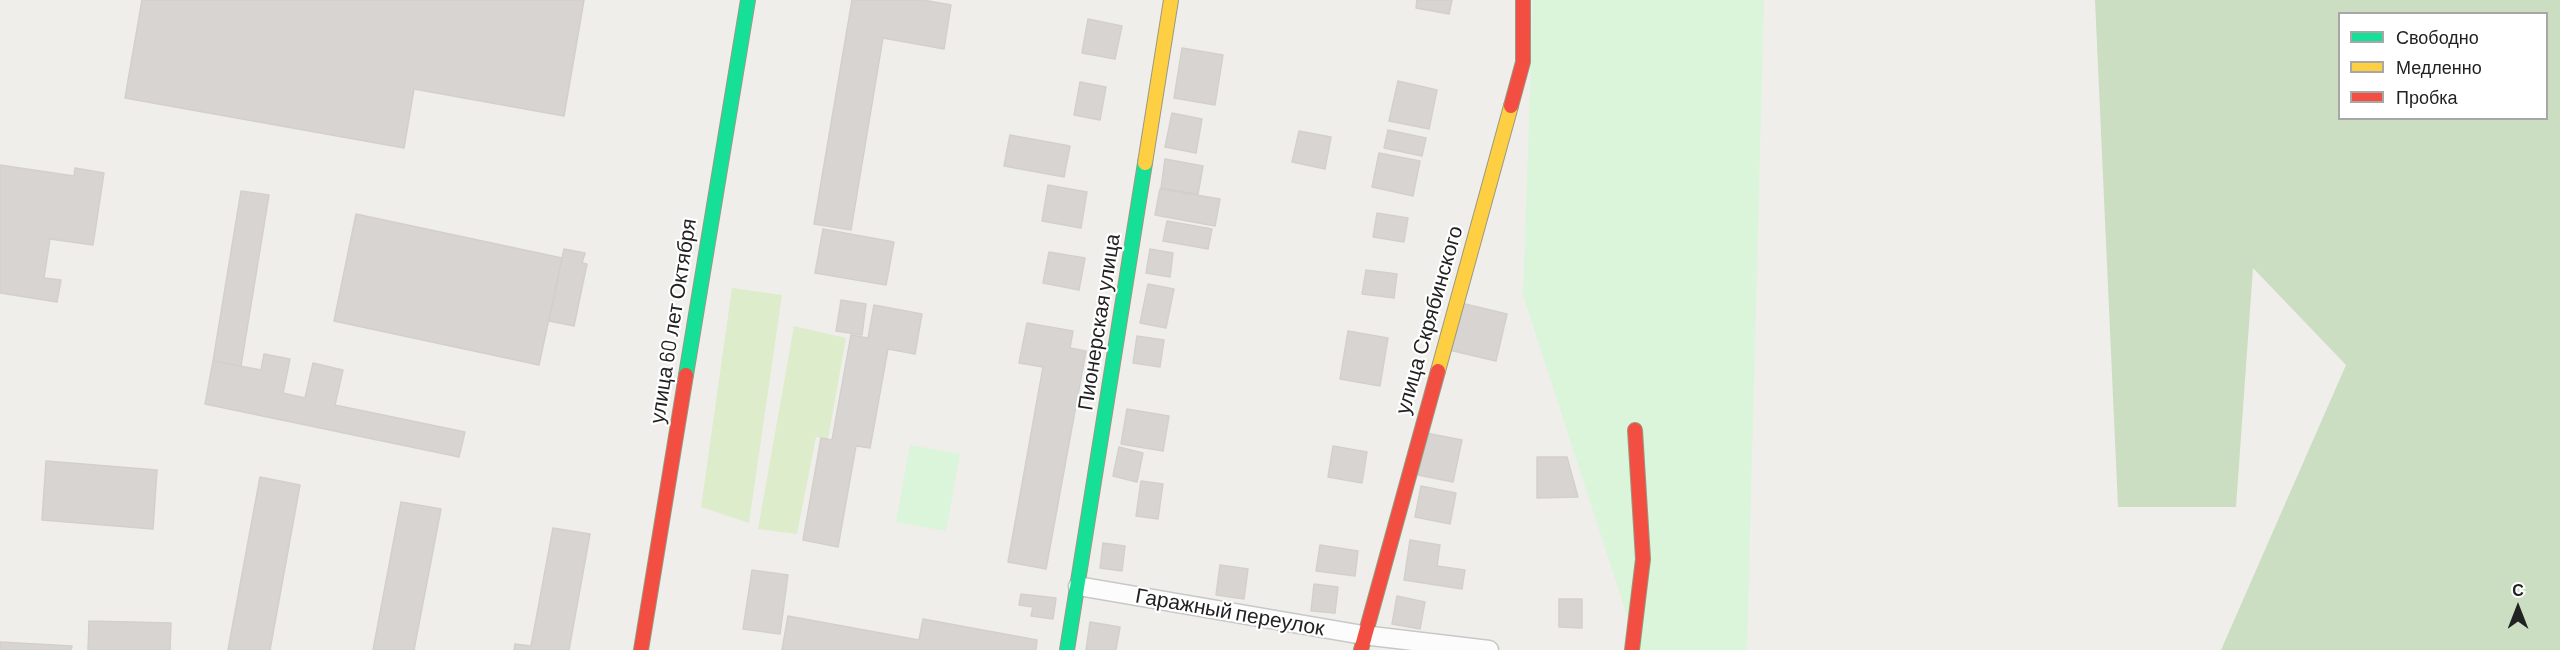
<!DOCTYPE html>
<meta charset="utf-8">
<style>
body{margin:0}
#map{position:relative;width:2560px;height:650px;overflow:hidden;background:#f0eeeb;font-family:Barlow,sans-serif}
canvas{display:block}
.legend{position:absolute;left:2338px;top:12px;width:210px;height:108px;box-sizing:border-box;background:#fff;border:2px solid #a7a7a7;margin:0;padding:8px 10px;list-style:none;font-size:18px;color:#222}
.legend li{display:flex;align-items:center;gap:12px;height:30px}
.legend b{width:30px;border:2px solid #a7a7a7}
.north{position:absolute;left:2488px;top:578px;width:60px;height:60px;-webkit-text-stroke:4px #fff;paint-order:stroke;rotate:0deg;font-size:16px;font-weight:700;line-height:24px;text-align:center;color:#222}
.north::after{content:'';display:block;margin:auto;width:21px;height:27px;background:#222;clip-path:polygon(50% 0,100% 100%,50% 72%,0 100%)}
</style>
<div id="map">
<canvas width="2560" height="650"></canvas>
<ul class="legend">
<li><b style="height:8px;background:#16e098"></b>Свободно</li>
<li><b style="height:8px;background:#ffcf43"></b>Медленно</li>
<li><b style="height:8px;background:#f24e42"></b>Пробка</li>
</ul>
<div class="north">С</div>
</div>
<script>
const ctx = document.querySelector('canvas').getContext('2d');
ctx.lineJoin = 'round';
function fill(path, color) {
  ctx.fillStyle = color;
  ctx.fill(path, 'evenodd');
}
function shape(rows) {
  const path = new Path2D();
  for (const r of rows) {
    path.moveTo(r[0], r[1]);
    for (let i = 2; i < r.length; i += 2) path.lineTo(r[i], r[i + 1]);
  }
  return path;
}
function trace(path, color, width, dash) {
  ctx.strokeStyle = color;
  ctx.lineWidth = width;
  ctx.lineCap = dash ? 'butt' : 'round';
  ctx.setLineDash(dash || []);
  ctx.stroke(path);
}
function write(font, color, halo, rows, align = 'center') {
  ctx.font = font + ' Barlow,sans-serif';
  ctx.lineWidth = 4.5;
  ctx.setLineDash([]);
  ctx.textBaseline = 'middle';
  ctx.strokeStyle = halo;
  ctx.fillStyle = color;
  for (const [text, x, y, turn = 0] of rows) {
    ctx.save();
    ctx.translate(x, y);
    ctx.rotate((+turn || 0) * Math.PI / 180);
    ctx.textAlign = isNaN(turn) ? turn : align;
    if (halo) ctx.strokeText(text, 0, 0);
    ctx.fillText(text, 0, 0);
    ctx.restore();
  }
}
const grass = shape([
 [732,288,782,295,749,523,701,507],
 [794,326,846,338,828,439,816,437,797,534,758,529]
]);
const forest = shape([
 [2095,0,2560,0,2560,650,2221,650,2346,365,2253,268,2236,507,2118,507],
 [2340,14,2546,14,2546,118,2340,118]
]);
const park = shape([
 [1533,0,1764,0,1747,650,1638,650,1523,295],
 [910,445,960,454,946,531,896,522]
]);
const building = shape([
 [142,0,584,0,564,116,414,89,404,148,125,98,142,0],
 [852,0,923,0,951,5,944,49,883,38,851,230,814,224,852,0],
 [1417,0,1452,0,1449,14,1416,8,1417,0],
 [1088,19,1122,26,1115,59,1082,53,1088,19],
 [1182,48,1223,55,1215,105,1174,98,1182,48],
 [1398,81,1437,90,1429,129,1389,121,1398,81],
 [1080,82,1106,87,1100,120,1074,115,1080,82],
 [1172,113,1202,119,1196,153,1165,147,1172,113],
 [1388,130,1426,138,1422,156,1384,148,1388,130],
 [1299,131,1331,137,1325,169,1292,162,1299,131],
 [1010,135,1070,146,1064,177,1004,166,1010,135],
 [1379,153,1420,161,1413,196,1372,187,1379,153],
 [1165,159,1203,166,1198,194,1161,188,1165,159],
 [0,165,74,176,75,168,104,173,93,245,50,239,44,278,61,280,57,302,0,293,0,165],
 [1048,185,1087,192,1081,228,1042,221,1048,185],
 [1160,189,1220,199,1215,226,1155,215,1160,189],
 [241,191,269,195,241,366,213,361,241,191],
 [1377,213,1408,218,1404,242,1373,237,1377,213],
 [356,214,562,258,539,365,334,321,356,214],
 [1167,221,1212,229,1208,249,1163,241,1167,221],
 [823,229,894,242,886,285,815,273,823,229],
 [564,249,585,253,582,263,587,264,574,326,549,321,564,249],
 [1150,249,1173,253,1170,277,1146,273,1150,249],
 [1049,252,1085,258,1079,290,1043,283,1049,252],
 [1366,270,1397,274,1394,298,1362,294,1366,270],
 [1148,284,1174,289,1166,328,1140,323,1148,284],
 [841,300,866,304,862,335,836,331,841,300],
 [1461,303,1507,314,1496,361,1449,350,1461,303],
 [874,305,922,314,915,354,888,349,870,448,856,446,838,547,803,540,821,438,832,440,851,335,868,338,874,305],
 [1027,323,1073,331,1070,348,1086,351,1046,569,1008,562,1043,367,1019,363,1027,323],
 [1348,331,1388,338,1380,386,1340,379,1348,331],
 [1137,336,1164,340,1160,367,1133,363,1137,336],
 [264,354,290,359,283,393,305,398,313,363,343,370,335,405,465,432,459,457,205,404,213,361,261,370,264,354],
 [1127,409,1169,416,1163,451,1121,444,1127,409],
 [1426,433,1462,440,1453,482,1418,475,1426,433],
 [1333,446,1367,452,1362,483,1328,477,1333,446],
 [1119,447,1143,453,1137,482,1113,476,1119,447],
 [1537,457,1567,457,1578,497,1537,498,1537,457],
 [46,461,157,470,153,529,42,520,46,461],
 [260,477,300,485,270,650,228,650,260,477],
 [1141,481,1163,484,1158,519,1136,516,1141,481],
 [1421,486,1456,493,1450,524,1415,517,1421,486],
 [401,502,441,509,414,650,373,650,401,502],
 [553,528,590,534,569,650,514,650,515,644,531,646,553,528],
 [1410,540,1440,545,1437,566,1465,570,1462,589,1404,580,1410,540],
 [1103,543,1125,546,1122,571,1100,568,1103,543],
 [1320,545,1358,551,1355,576,1316,571,1320,545],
 [1220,565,1248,569,1244,599,1216,595,1220,565],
 [752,570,788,575,780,634,743,629,752,570],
 [1314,584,1338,587,1335,613,1311,611,1314,584],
 [1021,594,1056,598,1053,619,1031,616,1033,607,1019,605,1021,594],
 [1397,596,1425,602,1420,629,1392,624,1397,596],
 [1559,599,1582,599,1582,628,1559,627,1559,599],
 [788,616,919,640,923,619,1037,640,1036,650,782,650,788,616],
 [89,621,171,623,170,650,88,650,89,621],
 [1090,622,1120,627,1116,650,1086,650,1090,622],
 [0,642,72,646,71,650,0,650,0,642]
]);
const street = shape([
 [1078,586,1363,635,1489,650]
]);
const fast = shape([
 [686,375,748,0],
 [1067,650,1145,163]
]);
const slow = shape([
 [1145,163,1171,0],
 [1438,371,1511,106]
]);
const jam = shape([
 [1511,106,1523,62,1523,0],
 [641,650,686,375],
 [1361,650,1438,371],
 [1632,650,1643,559,1635,430]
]);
const streetNames = [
 ["улица Скрябинского",1429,320,-74],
 ["улица 60 лет Октября",673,321,-81],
 ["Пионерская улица",1099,322,-81],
 ["Гаражный переулок",1230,612,10]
];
fill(grass, '#ddeccb');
fill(forest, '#cbdec1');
fill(park, '#daf5da');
fill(building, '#d7d4d2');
trace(building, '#d3d0cc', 1.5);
trace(street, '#c9c8c7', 21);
trace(fast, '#999a82', 16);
trace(slow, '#999a82', 16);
trace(jam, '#999a82', 16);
trace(street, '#fdfcfc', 18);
trace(fast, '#16e098', 14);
trace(slow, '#ffcf43', 14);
trace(jam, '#f24e42', 14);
write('21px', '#222', '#fff', streetNames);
</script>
